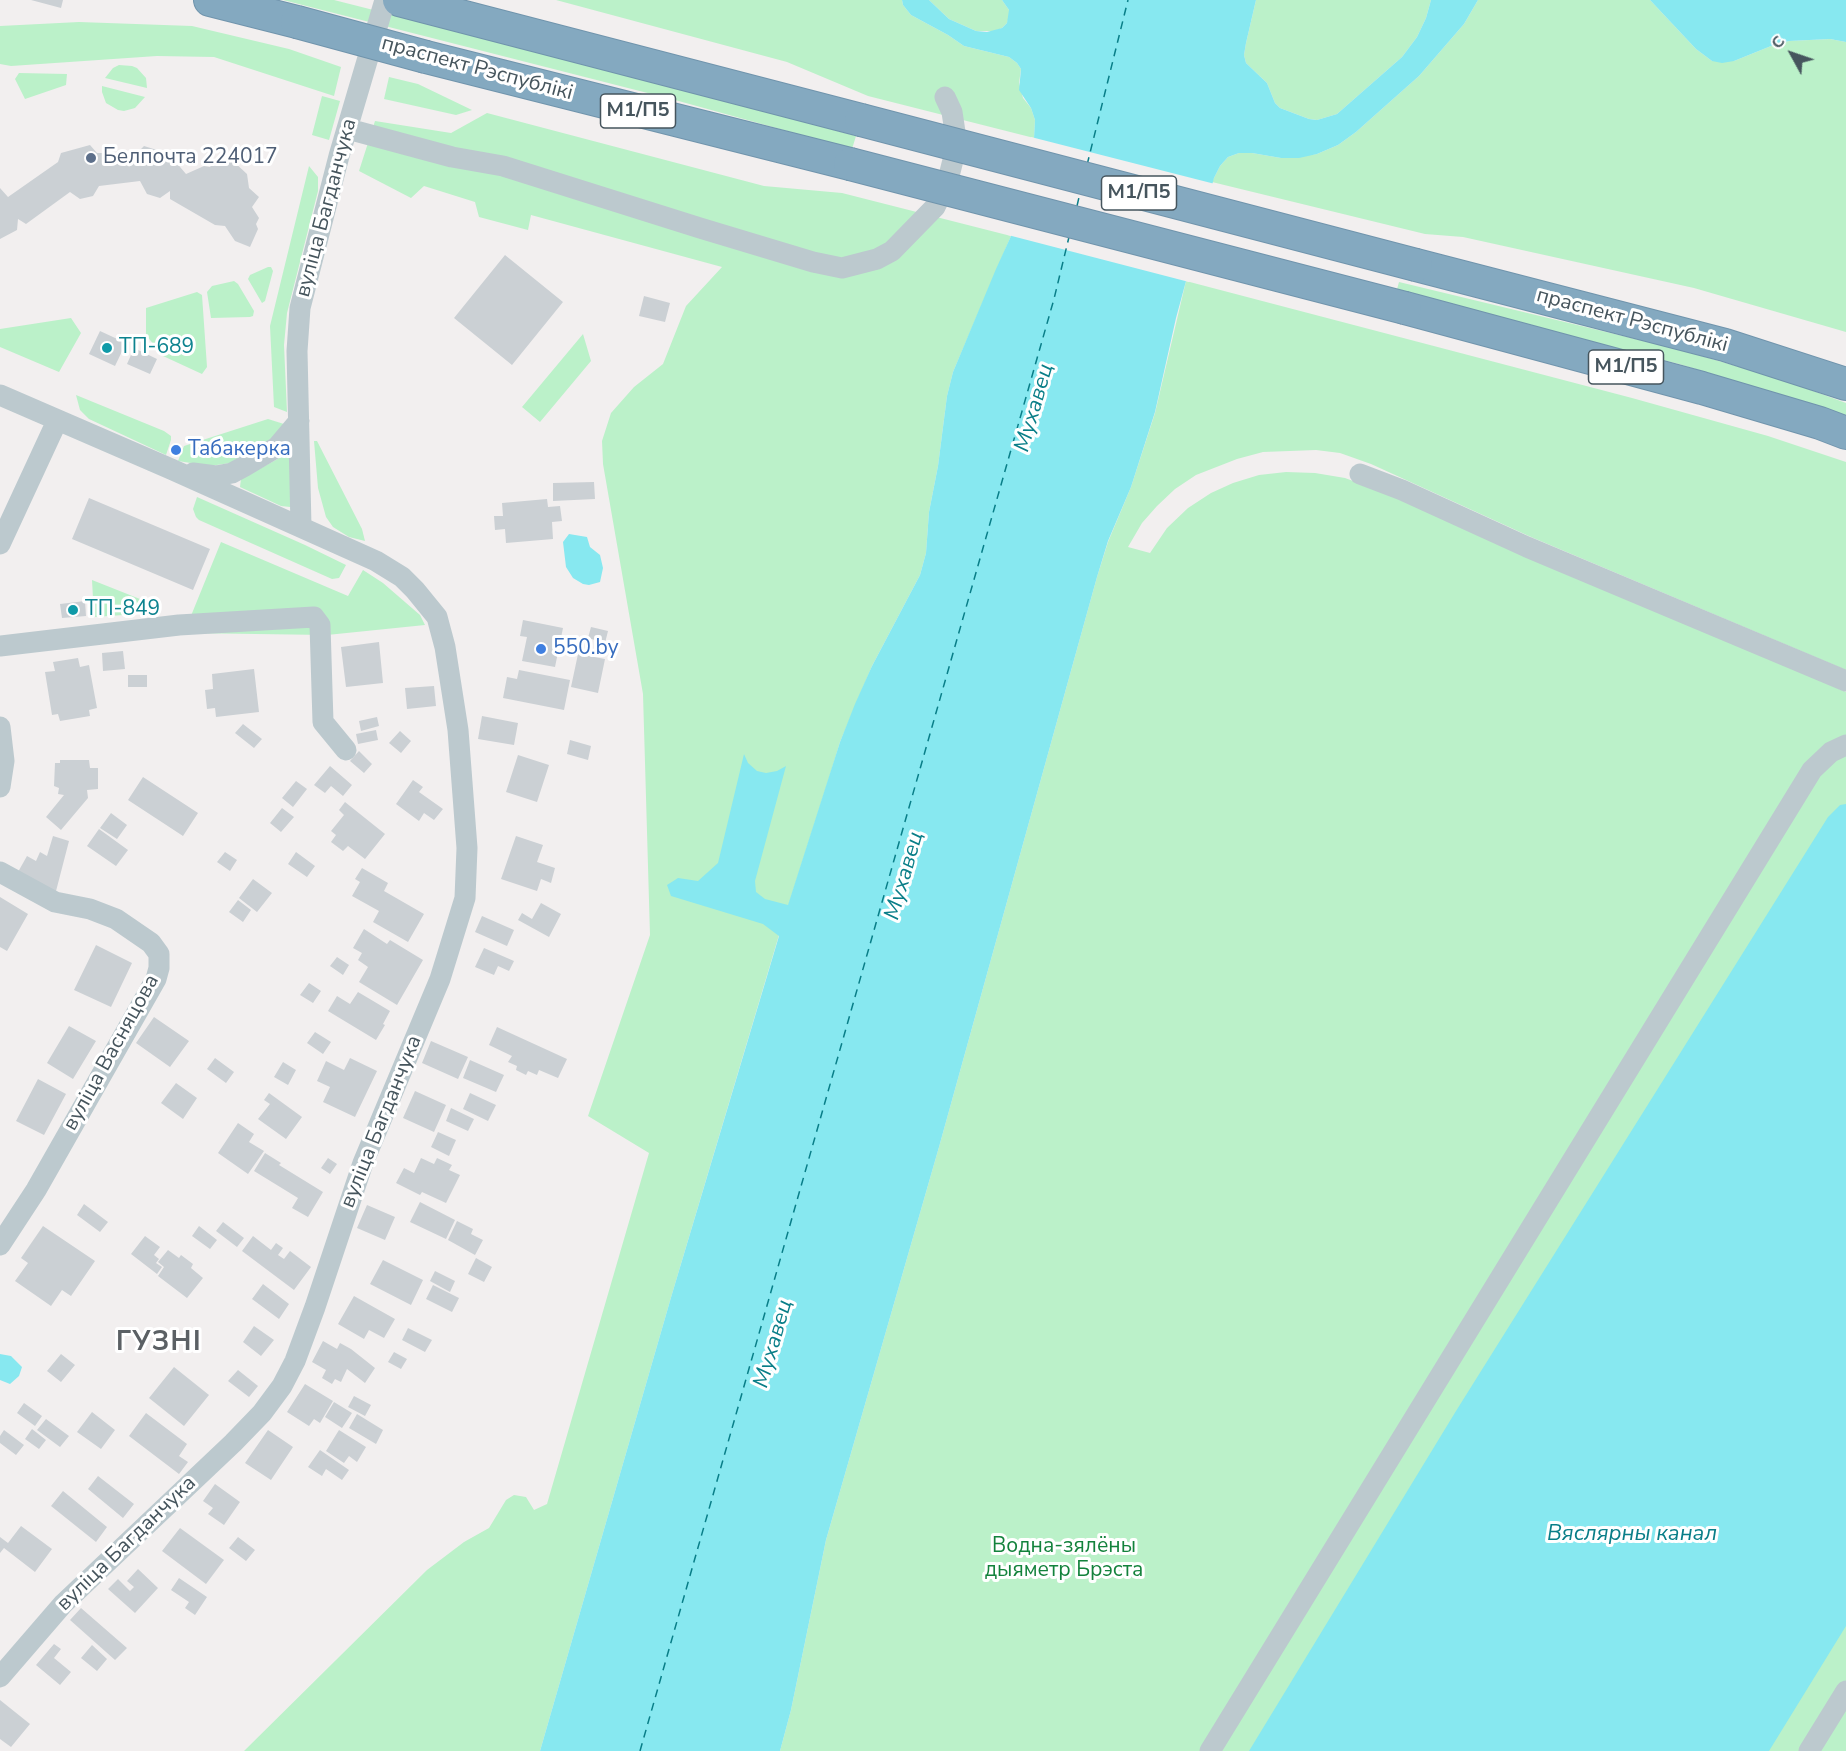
<!DOCTYPE html>
<meta charset="utf-8">
<style>
body{margin:0}
#map{position:relative;width:1846px;height:1751px;overflow:hidden;background:#f2efef;font-family:"Nunito Sans",sans-serif}
canvas{display:block}
.north{position:absolute;left:1762px;top:24px;width:60px;height:60px;-webkit-text-stroke:4px #fff;paint-order:stroke;rotate:310deg;font-size:16px;font-weight:700;line-height:24px;text-align:center;color:#46555d}
.north::after{content:'';display:block;margin:auto;width:21px;height:27px;background:#46555d;clip-path:polygon(50% 0,100% 100%,50% 72%,0 100%)}
</style>
<div id="map">
<canvas width="1846" height="1751"></canvas>
<div class="north">С</div>
</div>
<script>
const ctx = document.querySelector('canvas').getContext('2d');
ctx.lineJoin = 'round';
function fill(path, color) {
  ctx.fillStyle = color;
  ctx.fill(path, 'evenodd');
}
function shape(rows) {
  const path = new Path2D();
  for (const r of rows) {
    path.moveTo(r[0], r[1]);
    for (let i = 2; i < r.length; i += 2) path.lineTo(r[i], r[i + 1]);
  }
  return path;
}
function trace(path, color, width, dash) {
  ctx.strokeStyle = color;
  ctx.lineWidth = width;
  ctx.lineCap = dash ? 'butt' : 'round';
  ctx.setLineDash(dash || []);
  ctx.stroke(path);
}
function write(font, color, halo, rows, align = 'center') {
  ctx.font = font + ' "Nunito Sans",sans-serif';
  ctx.lineWidth = 6;
  ctx.setLineDash([]);
  ctx.textBaseline = 'middle';
  ctx.strokeStyle = halo;
  ctx.fillStyle = color;
  for (const [text, x, y, turn = 0] of rows) {
    ctx.save();
    ctx.translate(x, y);
    ctx.rotate((+turn || 0) * Math.PI / 180);
    ctx.textAlign = isNaN(turn) ? turn : align;
    if (halo) ctx.strokeText(text, 0, 0);
    ctx.fillText(text, 0, 0);
    ctx.restore();
  }
}
const green = shape([
 [283,0,334,0,681,88,856,136,852,149,675,100],
 [556,0,902,0,903,5,911,15,948,35,964,46,1009,57,1017,63,1021,69,1019,83,1023,98,1031,108,1035,120,1034,138,868,96,787,62],
 [929,0,1002,0,1009,10,1009,17,1007,23,1002,28,995,31,976,31,949,19],
 [1256,0,1431,0,1426,18,1417,37,1402,57,1337,114,1317,120,1309,119,1280,108,1275,103,1267,83,1246,63,1244,55,1246,43],
 [1478,0,1650,0,1696,49,1712,61,1734,61,1771,46,1789,41,1830,39,1846,42,1846,332,1694,288,1463,237,1425,234,1212,182,1220,166,1228,157,1239,153,1252,153,1281,158,1317,154,1338,145,1356,132,1419,76,1464,24],
 [79,22,192,26,289,49,341,67,334,96,214,57,157,56,11,66,0,64,0,26],
 [119,65,132,66,137,68,146,78,147,88,105,78,113,68],
 [19,73,67,74,66,85,25,99,15,79],
 [389,77,418,84,472,110,456,115,384,99],
 [102,86,145,97,135,108,124,111,118,110,106,103,102,92],
 [322,96,340,101,329,140,312,135],
 [487,113,764,186,842,193,1011,236,953,372,947,396,938,466,929,512,926,553,920,575,872,666,840,742,829,778,779,935,672,1294,540,1751,244,1751,427,1570,464,1542,489,1528,506,1500,514,1495,526,1497,534,1510,547,1504,649,1153,588,1116,650,935,643,694,603,464,602,441,611,413,634,387,663,364,686,306,722,267,531,215,528,230,479,217,475,202,424,186,411,198,359,171,375,121,451,133],
 [309,166,318,177,318,191,287,313,284,345,287,412,274,407,270,326],
 [268,267,271,267,273,271,265,301,262,303,248,279,250,275],
 [234,281,238,284,254,311,253,316,250,317,211,318,207,292,212,286],
 [1186,281,1632,398,1768,436,1846,462,1846,670,1531,537,1371,464,1340,453,1316,450,1263,452,1237,459,1196,475,1175,489,1157,506,1142,523,1128,547,1150,553,1167,528,1188,508,1211,493,1233,483,1259,475,1286,472,1315,473,1345,478,1383,492,1611,589,1846,692,1846,1751,780,1751,791,1710,826,1540,939,1147,1097,577,1108,542,1131,487,1155,413],
 [1399,282,1681,350,1781,379,1846,403,1846,418,1775,393,1679,364,1396,293],
 [197,292,202,295,207,367,202,374,163,356,146,335,146,308],
 [71,318,81,333,59,372,0,347,0,329],
 [583,334,591,361,540,422,522,407],
 [76,395,164,431,171,436,171,440,166,455,89,419,80,410],
 [268,419,284,424,276,436,230,463,210,466,178,461,184,446],
 [314,441,317,441,362,529,365,541,349,537,333,527,326,517,318,488],
 [283,456,291,458,293,504,290,507,281,506,240,487,241,479],
 [197,497,305,545,346,565,339,578,332,579,199,520,196,517,193,509],
 [221,542,348,596,363,570,383,583,420,615,425,625,327,635,184,633],
 [92,580,140,599,138,614,94,617]
]);
const water = shape([
 [902,0,929,0,949,19,976,31,987,32,1002,28,1007,23,1009,10,1002,0,1256,0,1246,43,1244,55,1246,63,1267,83,1275,103,1280,108,1309,119,1317,120,1337,114,1402,57,1417,37,1426,18,1431,0,1478,0,1464,24,1419,76,1356,132,1338,145,1317,154,1299,158,1281,158,1252,153,1239,153,1228,157,1220,166,1214,178,1176,318,1155,412,1131,487,1108,541,1097,577,939,1147,826,1540,791,1710,780,1751,540,1751,672,1294,779,936,763,924,671,896,667,885,678,878,698,881,718,863,744,754,748,763,757,771,766,773,777,771,786,766,755,881,756,892,765,899,788,905,840,742,855,704,872,666,920,575,926,553,929,512,938,466,947,396,953,372,996,269,1031,192,1035,120,1031,108,1019,90,1021,69,1017,63,1009,57,964,46,948,35,911,15,903,5],
 [1650,0,1846,0,1846,42,1830,39,1789,41,1771,46,1734,61,1722,63,1712,61,1696,49],
 [569,534,587,537,590,547,600,555,603,568,600,582,589,585,583,584,573,578,566,567,563,542],
 [1846,804,1846,1626,1769,1751,1249,1751,1456,1411,1828,817,1840,805],
 [0,1354,11,1356,22,1367,19,1376,10,1384,0,1380]
]);
const pier = shape([
 [1031,137,1215,184,1189,282,1008,235,1028,192]
]);
const ferry = shape([
 [1087,165,1128,0],
 [1077,206,1080,193],
 [640,1751,1054,299,1069,237]
]);
const building = shape([
 [31,0,63,0,61,8],
 [90,145,97,153,137,153,144,146,173,155,175,161,186,174,204,166,210,167,215,161,233,161,247,174,249,188,259,197,252,207,259,218,256,224,258,229,250,247,235,241,225,226,215,225,170,199,170,191,160,198,147,194,140,181,99,186,93,196,80,199,70,192,26,224,18,219,17,230,0,239,0,188,8,197,58,162,61,153],
 [505,255,563,302,512,365,454,318],
 [644,296,670,303,665,322,639,316],
 [100,331,126,343,115,366,89,354],
 [134,348,157,359,150,374,127,364],
 [594,482,595,499,553,501,553,483],
 [89,498,210,549,193,590,72,539],
 [547,499,548,507,560,506,562,521,552,522,553,539,506,543,505,529,495,530,494,516,503,516,502,503],
 [85,601,86,616,62,618,60,604],
 [523,620,563,628,555,667,522,661,527,637,520,636],
 [591,627,608,631,605,643,588,638],
 [379,642,383,683,346,687,341,647],
 [123,651,125,669,103,671,102,653],
 [578,654,605,659,598,693,571,687],
 [78,658,80,667,89,665,97,708,89,710,90,716,60,721,58,714,52,715,45,672,55,671,53,662],
 [254,669,259,712,216,717,215,708,207,709,205,690,213,689,212,674],
 [519,670,570,680,564,710,503,698,507,677,517,679],
 [128,675,147,675,147,687,128,687],
 [434,686,436,706,407,709,405,688],
 [482,716,518,723,514,745,478,739],
 [377,717,379,726,361,731,359,721],
 [243,724,262,739,254,748,235,733],
 [376,730,378,740,358,744,356,734],
 [400,731,411,741,401,753,389,743],
 [570,740,591,746,588,760,567,754],
 [359,751,372,764,364,773,350,761],
 [518,755,549,765,537,802,506,792],
 [60,760,89,760,90,768,98,768,98,789,87,790,88,798,61,830,46,817,64,795,58,794,59,788,54,786,55,763,60,763],
 [330,766,352,785,343,796,331,786,325,793,314,785],
 [143,777,198,813,183,836,128,800],
 [413,780,423,787,419,792,443,809,434,820,424,813,419,821,396,804],
 [296,781,307,789,293,807,282,798],
 [345,802,385,834,365,859,348,846,343,851,331,842,336,835,331,831,344,815,339,810],
 [282,808,294,817,281,832,270,823],
 [111,813,127,825,117,839,100,828],
 [99,829,128,850,116,866,87,846],
 [53,836,69,841,55,895,18,872,27,856,36,861,40,852,47,856],
 [516,836,543,845,537,862,555,868,551,883,541,879,537,891,501,879],
 [225,852,237,860,230,871,217,862],
 [296,852,315,866,307,877,288,864],
 [362,868,388,883,384,891,424,914,408,942,373,922,379,911,352,896,360,882,355,879],
 [253,879,272,893,257,912,239,898],
 [0,897,28,914,7,951,0,947],
 [238,900,251,910,243,922,229,912],
 [541,903,561,914,549,937,518,920,522,913,532,919],
 [482,916,514,930,507,946,475,932],
 [364,929,387,944,390,940,423,960,397,1005,359,982,368,967,358,960,362,953,353,948],
 [96,945,132,963,111,1007,74,990],
 [484,948,514,961,509,971,498,966,494,975,475,967],
 [337,957,349,965,343,975,330,966],
 [309,983,321,991,313,1003,300,995],
 [358,992,390,1011,383,1024,385,1025,376,1040,328,1011,337,996,350,1004],
 [154,1017,189,1041,170,1067,136,1043],
 [69,1026,96,1041,73,1079,47,1063],
 [497,1027,567,1059,558,1078,539,1070,537,1075,528,1071,526,1075,516,1070,517,1066,508,1062,512,1056,489,1045],
 [315,1032,331,1042,323,1054,307,1043],
 [431,1041,468,1057,458,1079,422,1063],
 [215,1058,234,1072,226,1083,207,1069],
 [350,1058,377,1071,355,1117,323,1102,330,1087,317,1081,326,1061,344,1070],
 [470,1060,504,1075,496,1092,463,1078],
 [283,1062,296,1070,288,1085,274,1077],
 [38,1079,66,1094,44,1135,16,1121],
 [176,1083,197,1098,183,1119,161,1103],
 [415,1091,446,1105,434,1132,403,1118],
 [269,1093,302,1117,286,1139,258,1119,270,1104,264,1100],
 [470,1093,496,1105,488,1121,463,1109],
 [451,1108,474,1119,468,1131,446,1121],
 [238,1123,254,1134,249,1142,264,1151,248,1174,218,1153],
 [438,1132,456,1140,449,1156,431,1147],
 [265,1153,281,1163,279,1165,323,1192,308,1217,292,1208,298,1198,254,1171],
 [328,1158,337,1164,330,1174,321,1168],
 [421,1158,434,1164,437,1158,452,1165,449,1170,460,1175,446,1203,422,1192,420,1195,396,1183,404,1168,414,1173],
 [420,1202,455,1220,446,1239,410,1222],
 [84,1204,108,1222,100,1232,77,1215],
 [367,1205,395,1217,385,1240,357,1228],
 [457,1221,473,1229,471,1234,483,1240,475,1255,448,1240],
 [223,1222,244,1238,237,1247,216,1231],
 [43,1226,95,1261,71,1296,62,1290,51,1306,15,1281,28,1263,21,1258],
 [199,1226,217,1240,210,1249,192,1236],
 [145,1236,160,1247,154,1255,159,1259,156,1263,162,1267,157,1274,131,1254],
 [253,1236,271,1250,276,1243,283,1248,278,1255,284,1259,290,1251,311,1267,294,1290,242,1251],
 [168,1250,179,1258,181,1255,193,1264,191,1268,203,1278,187,1298,158,1276,164,1267,158,1262],
 [476,1258,492,1267,484,1282,468,1274],
 [383,1260,423,1280,411,1305,370,1284],
 [435,1271,455,1281,450,1292,430,1281],
 [263,1284,289,1304,279,1319,252,1299],
 [433,1285,459,1298,452,1312,426,1299],
 [354,1296,395,1319,384,1338,369,1330,364,1339,338,1324],
 [254,1326,274,1340,261,1356,243,1342],
 [408,1328,432,1340,425,1352,402,1340],
 [323,1341,337,1349,340,1343,351,1349,375,1368,365,1383,347,1369,341,1382,335,1379,332,1384,322,1378,326,1370,312,1362],
 [394,1352,407,1359,401,1369,388,1362],
 [61,1354,75,1365,61,1382,47,1371],
 [174,1367,209,1395,184,1426,149,1398],
 [238,1370,258,1386,249,1397,228,1381],
 [305,1384,333,1401,320,1423,314,1419,309,1426,287,1412],
 [354,1396,371,1405,365,1416,348,1407],
 [334,1402,352,1413,342,1428,325,1417],
 [24,1403,42,1416,35,1426,17,1413],
 [92,1412,115,1430,101,1449,77,1432],
 [146,1413,187,1444,179,1456,188,1462,179,1474,129,1436],
 [357,1414,383,1430,376,1444,349,1428],
 [46,1419,69,1436,60,1447,37,1430],
 [32,1429,46,1440,39,1449,25,1439],
 [4,1430,24,1445,16,1455,0,1443,0,1436],
 [268,1430,293,1447,271,1480,245,1463],
 [339,1430,366,1447,357,1462,349,1456,344,1463,326,1451],
 [320,1450,349,1470,342,1480,326,1469,322,1476,308,1467],
 [98,1476,134,1504,123,1518,88,1489],
 [215,1484,240,1502,224,1525,208,1514,213,1508,203,1501],
 [63,1491,107,1527,96,1542,51,1506],
 [21,1526,52,1549,35,1572,4,1548,0,1553,0,1537,8,1543],
 [180,1528,224,1560,206,1584,162,1551],
 [238,1537,255,1550,246,1561,229,1548],
 [138,1569,158,1588,135,1613,108,1589,118,1579,130,1591,134,1587,127,1581],
 [179,1578,207,1597,195,1615,185,1608,189,1602,171,1590],
 [81,1608,127,1648,115,1660,70,1620],
 [54,1644,61,1649,54,1658,71,1672,60,1685,36,1665],
 [92,1645,107,1659,97,1671,81,1658],
 [0,1700,30,1724,11,1747,0,1739]
]);
const minor = shape([
 [348,129,452,157,503,166,700,228,813,262,842,268,877,259,892,251,935,207,948,180,954,156,955,132,952,112,945,97],
 [0,395,171,469,376,561,402,577,415,590,437,617,445,647,458,730,467,848,465,898,440,979,363,1163,315,1307,295,1361,282,1386,262,1413,233,1443,63,1604,0,1677],
 [193,473,216,476,232,473,245,466,277,447,299,421],
 [1360,474,1402,490,1527,547,1846,681],
 [301,527,297,351,300,308,339,156,385,0],
 [0,544,57,421],
 [0,646,179,625,314,617,320,625,323,722,346,750],
 [0,727,4,761,0,787],
 [0,872,55,902,90,909,116,919,151,943,159,954,159,968,156,979,36,1190,0,1245],
 [1210,1751,1812,770,1831,752,1846,745],
 [1809,1751,1846,1691]
]);
const highway = shape([
 [210,0,297,22],
 [399,0,861,120],
 [426,57,850,164],
 [1416,265,1725,345,1846,384],
 [1405,308,1702,388,1820,423,1846,433]
]);
const highwayBridge = shape([
 [297,22,426,57],
 [861,120,1416,265],
 [850,164,1405,308]
]);
const markers = [
 [91,158,6,"#5c6f8a"],
 [107,348,6,"#0f9aa8"],
 [176,450,6,"#3f7fe0"],
 [73,610,6,"#0f9aa8"],
 [541,649,6,"#3f7fe0"]
];
const shields = [
 [638,111,75],
 [1139,193,75],
 [1626,367,75]
];
const shieldNames = [
 ["М1/П5",638,111],
 ["М1/П5",1139,193],
 ["М1/П5",1626,367]
];
const streetNames = [
 ["праспект Рэспублікі",477,69,15],
 ["вуліца Багданчука",327,208,-75],
 ["праспект Рэспублікі",1632,321,15],
 ["вуліца Васняцова",112,1053,-61],
 ["вуліца Багданчука",382,1122,-68],
 ["вуліца Багданчука",127,1544,-44]
];
const serviceNames = [
 ["Белпочта 224017",103,158]
];
const cultureNames = [
 ["ТП-689",119,348],
 ["ТП-849",85,610]
];
const shopNames = [
 ["Табакерка",188,450],
 ["550.by",553,649]
];
const parkNames = [
 ["Водна-зялёны",1064,1547],
 ["дыяметр Брэста",1064,1571]
];
const waterNames = [
 ["Мухавец",1035,408,-74],
 ["Мухавец",905,876,-74],
 ["Мухавец",774,1344,-74],
 ["Вяслярны канал",1632,1535]
];
const districtNames = [
 ["ГУЗНІ",159,1343]
];
fill(green, '#bbf1c9');
fill(water, '#87e8f0');
fill(pier, '#f2efef');
trace(ferry, '#097e88', 1.5, [8, 6]);
fill(building, '#cbd0d4');
trace(highway, '#7094ac', 34);
trace(minor, '#bcc9ce', 21);
trace(highway, '#84a9c0', 32);
trace(highwayBridge, '#7094ac', 34, []);
trace(highwayBridge, '#84a9c0', 32);
for (const [x, y, r, color] of markers) {
  const dot = new Path2D();
  dot.arc(x, y, r, 0, 2 * Math.PI);
  ctx.fillStyle = color;
  ctx.fill(dot);
  trace(dot, '#fff', 2);
}
for (const [x, y, w] of shields) {
  const box = new Path2D();
  box.roundRect(x - w / 2, y - 17, w, 34, 4.5);
  ctx.fillStyle = '#fff';
  ctx.fill(box);
  trace(box, '#46555d', 1.5);
}
write('bold 20px', '#46555d', null, shieldNames);
write('21px', '#46555d', '#fff', streetNames);
write('21px', '#4e5e75', '#fff', serviceNames, 'left');
write('21px', '#0d838f', '#fff', cultureNames, 'left');
write('21px', '#366cbe', '#fff', shopNames, 'left');
write('21px', '#13823c', '#fff', parkNames);
write('italic 22px', '#097e88', '#fff', waterNames);
ctx.letterSpacing = '1.5px';
write('bold 27px', '#5b6064', '#fff', districtNames);
ctx.letterSpacing = '0px';
</script>
